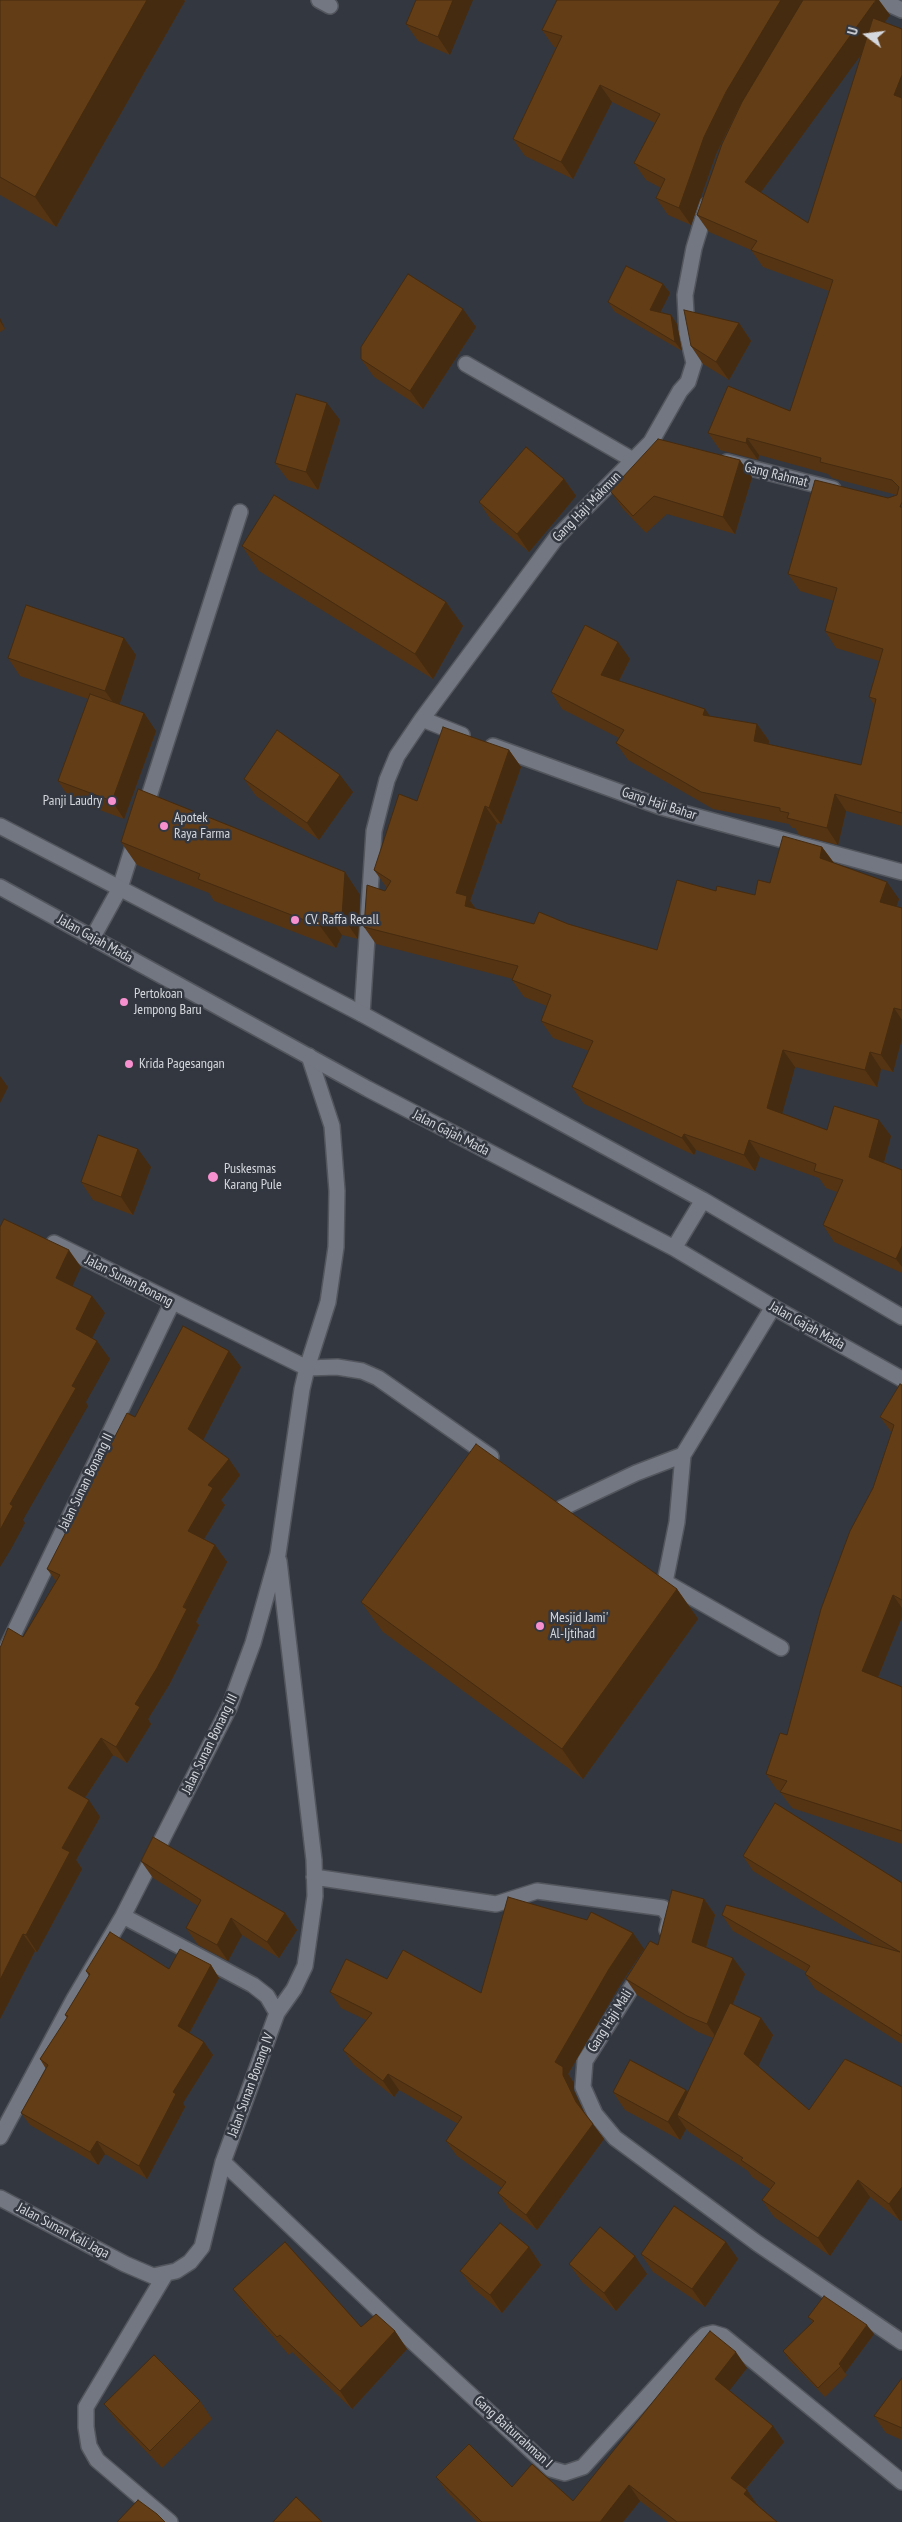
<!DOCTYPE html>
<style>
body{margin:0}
#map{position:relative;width:902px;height:2522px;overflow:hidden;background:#333740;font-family:"PT Sans Narrow",sans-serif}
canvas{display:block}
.north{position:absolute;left:842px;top:10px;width:50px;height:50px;-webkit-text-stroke:4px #333740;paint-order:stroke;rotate:285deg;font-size:14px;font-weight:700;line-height:20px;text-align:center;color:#d5d8dd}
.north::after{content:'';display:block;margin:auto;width:18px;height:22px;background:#d5d8dd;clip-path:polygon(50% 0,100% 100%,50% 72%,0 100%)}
</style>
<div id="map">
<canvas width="902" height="2522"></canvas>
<div class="north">U</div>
</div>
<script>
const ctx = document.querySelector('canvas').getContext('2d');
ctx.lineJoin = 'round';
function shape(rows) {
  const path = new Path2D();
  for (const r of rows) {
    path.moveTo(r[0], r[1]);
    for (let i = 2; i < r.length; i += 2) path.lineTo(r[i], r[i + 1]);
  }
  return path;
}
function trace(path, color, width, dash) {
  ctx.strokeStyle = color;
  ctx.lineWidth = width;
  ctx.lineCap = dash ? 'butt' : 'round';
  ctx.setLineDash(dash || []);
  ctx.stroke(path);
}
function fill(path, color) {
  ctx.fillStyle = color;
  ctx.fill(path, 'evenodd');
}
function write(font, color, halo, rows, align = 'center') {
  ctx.font = font + ' "PT Sans Narrow",sans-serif';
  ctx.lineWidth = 5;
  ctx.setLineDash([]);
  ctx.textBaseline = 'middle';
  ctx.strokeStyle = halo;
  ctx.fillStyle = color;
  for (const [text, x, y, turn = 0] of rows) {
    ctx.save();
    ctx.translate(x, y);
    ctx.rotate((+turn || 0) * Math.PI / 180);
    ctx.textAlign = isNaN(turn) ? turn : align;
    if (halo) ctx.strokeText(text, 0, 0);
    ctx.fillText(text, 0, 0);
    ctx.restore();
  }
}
const lane = shape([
 [319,0,330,6],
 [466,364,633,460],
 [144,812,240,512],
 [120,888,136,837],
 [773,1307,683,1455,677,1522,665,1582,781,1648],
 [307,1368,337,1367,362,1371,378,1378,491,1457],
 [562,1508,636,1473,683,1455]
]);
const street = shape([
 [880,0,902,10],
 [727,462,833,489],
 [422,719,462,735],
 [493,746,661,807,902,872],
 [362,1014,374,831,387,780,397,756,422,719,556,538,651,442,680,391,688,382,694,363,687,333,685,295,694,248,707,205],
 [307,1368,328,1302,336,1247,337,1191,332,1126,309,1056],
 [0,1662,172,1303],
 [314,1877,496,1904,537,1891,663,1908,670,1917,667,1930],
 [642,1971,585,2061,583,2087,595,2114,615,2138,757,2243,902,2342],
 [277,2013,294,1989,305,1966,315,1896,314,1860,279,1561],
 [0,2137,74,1999,123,1916,229,1708,253,1643,278,1554,302,1389,307,1368,54,1243],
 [223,2162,400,2330,551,2469,565,2473,583,2467,696,2343,705,2335,713,2333,723,2336,902,2482],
 [0,2198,125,2264,153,2276,176,2271,190,2262,202,2247,223,2162,277,2013,267,1996,253,1985,123,1916],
 [165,2275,86,2407,86,2427,89,2446,97,2460,170,2522]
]);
const secondary = shape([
 [0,826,362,1014,703,1200,902,1317],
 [0,887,368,1089,674,1248,773,1307,902,1379],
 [93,937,120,888],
 [674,1248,703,1200]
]);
const wall = shape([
 [0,0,184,0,185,1,56,227,0,195],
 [416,0,450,55,418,41,406,24],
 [890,15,884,22,902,29,902,826,846,811,838,845,799,835,795,828,792,828,789,824,713,809,628,760,616,743,619,738,562,709,551,692,630,659,619,681,710,716,757,724,769,741,768,744,861,765,875,706,869,697,879,661,836,648,825,631,834,601,800,591,788,574,888,498,897,495,832,478,828,474,759,455,758,460,720,450,708,433,790,411,829,291,763,267,751,250,709,232,697,215,742,102,716,154,691,225,668,215,656,198,661,188,646,180,634,163,655,123,612,102,573,179,525,156,513,139,556,47,554,47,542,30],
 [862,53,808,223,761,192],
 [663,284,670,293,660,312,671,315,677,324,682,351,615,312,608,302],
 [0,318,5,329,0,332],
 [739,323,751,341,729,380,703,364,691,346],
 [476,327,423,409,374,377,361,359],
 [340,420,318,490,288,480,275,463],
 [752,477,735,534,667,514,646,533,623,509,610,491],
 [564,479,576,496,529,552,491,520,479,502],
 [242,546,446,602,463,626,433,679,259,571],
 [136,655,119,704,156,731,124,819,70,799,58,781,88,699,20,676,8,658],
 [509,750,521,767,501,824,497,823,470,901,476,909,534,924,568,924,657,950,716,891,755,895,770,883,822,847,834,863,899,899,896,907,902,908,902,1038,893,1072,881,1069,877,1087,795,1067,782,1113,827,1130,891,1136,884,1162,902,1170,902,1273,834,1242,823,1225,837,1192,826,1188,819,1178,760,1157,755,1171,696,1150,694,1155,584,1104,572,1087,589,1051,553,1038,541,1021,547,1006,524,997,512,980,513,979,376,944,364,927,387,888,374,870,417,801],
 [244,779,353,792,319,840,256,796],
 [121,842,360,895,358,939,342,935,336,948,214,901,209,893,137,865],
 [151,1167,133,1215,93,1200,81,1182],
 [241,1367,203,1440,240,1475,221,1500,225,1505,204,1539,215,1545,227,1562,196,1622,199,1625,169,1685,148,1719,151,1724,127,1763,113,1755,85,1798,100,1817,76,1860,82,1869,37,1952,35,1951,0,2019,23,1637,56,1581,47,1569,135,1417],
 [902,1385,902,1617,878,1677,902,1687,902,1844,792,1808,780,1792,781,1791,777,1790,766,1774,787,1735,873,1488,892,1433,880,1417],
 [677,1589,698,1619,583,1779,383,1632,361,1602],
 [743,1856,902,1883,902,2044,815,1989,805,1974,806,1972,733,1931,722,1915,874,1945,753,1871],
 [141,1861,285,1913,297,1930,279,1958,242,1935,228,1961,198,1945,186,1928,198,1906,153,1878],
 [704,1899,715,1915,706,1947,745,1974,733,2004,773,2035,758,2066,809,2110,845,2059,900,2221,870,2197,830,2256,774,2217,762,2200,770,2189,752,2177,748,2171,689,2132,686,2129,680,2140,625,2110,613,2092,688,2092,713,2038,698,2032,637,1995,626,1979,658,1945],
 [644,1949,620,1985,568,2074,574,2083,574,2091,584,2113,604,2139,537,2230,509,2209,498,2193,502,2188,457,2156,446,2141,458,2124,399,2090,394,2097,354,2065,343,2050,366,2020,341,2008,330,1992,387,1979,481,1993],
 [211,1965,219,1978,189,2034,213,2055,183,2103,185,2107,147,2179,105,2154,98,2165,30,2125,21,2113,46,2069,40,2059,67,2018,65,2015,89,1976,86,1971,169,1969],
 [529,2247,541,2265,502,2313,473,2288,460,2271],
 [641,2254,738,2259,705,2307,653,2272],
 [569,2264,647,2274,616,2311,582,2282],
 [233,2289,361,2327,395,2331,407,2349,352,2409,292,2352,289,2355,246,2306],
 [808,2317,874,2334,845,2373,847,2375,825,2397,789,2360,783,2351,813,2323],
 [747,2368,729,2390,784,2442,746,2489,758,2506,777,2522,668,2522,640,2501,623,2522,477,2522,447,2492,436,2477,512,2487,573,2501],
 [902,2378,902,2440,886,2433,874,2416],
 [200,2401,212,2419,162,2468,117,2421,104,2404]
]);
const shadedWall = shape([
 [147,0,184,0,185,1,56,227,35,197],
 [453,0,473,0,450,55,438,37],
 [781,0,803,0,738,109,716,154,691,225,679,208,704,137,726,92],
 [876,0,879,0,890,15,756,199,745,182],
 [902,75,902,106,894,95],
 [600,85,612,102,573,179,561,162],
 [663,284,670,293,657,319,650,310],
 [463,309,476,327,423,409,410,391],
 [671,315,677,324,682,351,675,342],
 [0,318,5,329,0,321],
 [739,323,751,341,729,380,716,362],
 [327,403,340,420,318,490,306,472],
 [747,438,759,455,758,460,746,443],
 [740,460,752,477,735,534,723,517],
 [564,479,576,496,529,552,517,534],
 [446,602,463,626,433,679,415,654],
 [124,638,136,655,118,709,105,691],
 [618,642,630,659,613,692,601,675],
 [705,709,717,726,703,715],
 [144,713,156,731,124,819,112,801],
 [757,724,769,741,766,758,754,741],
 [509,750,521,767,501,824,489,808],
 [340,775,353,792,319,840,307,823],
 [835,794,846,811,838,845,827,828],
 [485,806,497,823,470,901,479,913,476,923,456,893],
 [822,847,834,863,820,858],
 [345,872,360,895,358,939,342,916],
 [887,882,899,899,892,919,880,902],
 [326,912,342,935,336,948,320,926],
 [894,1008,902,1020,902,1038,893,1072,881,1055],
 [783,1050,795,1067,779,1125,767,1108],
 [870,1052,881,1069,877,1087,865,1070],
 [0,1076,8,1087,0,1103],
 [879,1120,891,1136,881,1173,869,1157],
 [684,1134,696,1150,694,1155,682,1138],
 [749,1140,760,1157,755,1171,744,1155],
 [138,1149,151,1167,133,1215,121,1197],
 [902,1246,902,1267,896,1259],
 [69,1250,81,1267,68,1296,56,1278],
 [92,1296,105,1313,88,1346,76,1329],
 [97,1341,110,1359,86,1402,88,1406,23,1520,25,1523,11,1549,0,1567,0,1530,10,1504,72,1386],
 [229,1351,241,1367,200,1446,188,1429],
 [229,1459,240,1475,221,1500,225,1505,199,1547,188,1531,208,1485],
 [215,1545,227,1562,196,1622,199,1625,169,1685,148,1719,151,1724,127,1763,116,1747,135,1704],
 [677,1589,698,1619,583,1779,562,1749],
 [893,1595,902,1608,902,1617,874,1687,862,1671],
 [101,1738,113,1755,80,1805,68,1788],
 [89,1800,100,1817,76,1860,82,1869,37,1952,26,1935,62,1848],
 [704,1899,715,1915,703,1958,692,1942],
 [285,1913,297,1930,279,1958,267,1942],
 [231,1918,242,1935,228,1961,217,1945],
 [633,1933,644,1949,620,1985,568,2074,574,2083,574,2091,587,2118,576,2102,555,2062,609,1969],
 [23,1934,35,1951,0,2019,0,1980],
 [733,1958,745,1974,718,2040,707,2024],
 [211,1965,219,1978,186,2039,178,2026],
 [761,2018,773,2035,756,2071,744,2054],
 [204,2042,213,2055,183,2103,185,2107,147,2179,139,2166,173,2092],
 [388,2074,399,2090,394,2097,383,2081],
 [686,2090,699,2108,677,2115,686,2129,680,2140,668,2122],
 [593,2124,604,2139,537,2230,526,2215],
 [97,2141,105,2154,98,2165,90,2152],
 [858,2180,870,2197,830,2256,818,2238],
 [902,2187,902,2220,900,2221,889,2204],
 [726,2242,738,2259,705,2307,692,2289],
 [529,2247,541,2265,502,2313,490,2295],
 [635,2256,647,2274,616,2311,604,2293],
 [867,2325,874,2334,845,2373,839,2364],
 [395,2331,407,2349,352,2409,340,2391],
 [736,2352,747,2368,726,2395,715,2379],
 [773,2426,784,2442,742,2493,731,2478],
 [629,2485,640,2501,623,2522,600,2522],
 [747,2490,758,2506,755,2510,744,2494]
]);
const building = shape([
 [0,0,147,0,35,197,0,177,0,0],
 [416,0,453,0,438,37,406,24,416,0],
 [557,0,781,0,726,92,704,137,679,208,656,198,665,179,634,163,660,114,600,85,561,162,513,139,562,36,542,30,557,0],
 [803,0,876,0,745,182,808,223,873,18,902,29,902,75,894,95,902,98,902,502,900,507,902,507,902,813,835,794,827,828,787,818,789,813,780,811,780,808,701,792,616,743,624,730,551,692,585,625,618,642,601,675,705,709,703,715,757,724,754,741,861,765,876,699,869,697,883,649,825,631,837,588,788,574,815,480,888,498,897,495,899,487,892,480,820,462,821,458,747,438,746,443,708,433,728,386,790,411,833,280,751,250,757,241,697,215,722,144,742,102,803,0],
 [626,266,663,284,650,310,671,315,675,342,608,302,626,266],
 [408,274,463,309,410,391,361,359,361,347,408,274],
 [684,310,739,323,716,362,691,346,684,310],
 [296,394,327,403,306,472,275,463,296,394],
 [658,439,740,460,723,517,654,496,633,516,610,491,658,439],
 [526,447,564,479,517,534,479,502,526,447],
 [274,495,446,602,415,654,242,546,274,495],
 [26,605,124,638,105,691,8,658,26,605],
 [90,694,144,713,112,801,58,781,90,694],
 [443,727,509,750,489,808,485,806,456,893,467,896,465,906,534,924,539,912,568,924,657,950,677,880,716,891,717,886,755,895,758,880,770,883,783,836,822,847,820,858,887,882,880,902,902,908,902,1010,894,1008,881,1055,870,1052,865,1070,783,1050,767,1108,827,1130,834,1106,879,1120,869,1157,902,1170,902,1246,896,1259,823,1225,843,1180,814,1171,816,1164,749,1140,744,1155,684,1134,682,1138,572,1087,593,1041,541,1021,551,995,512,980,518,966,364,927,367,885,385,891,391,881,374,870,399,794,417,801,443,727],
 [277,730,340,775,307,823,244,779,277,730],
 [138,789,345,872,342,916,326,912,320,926,198,879,200,874,121,842,138,789],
 [98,1135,138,1149,121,1197,81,1182,98,1135],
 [4,1219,69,1250,56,1278,92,1296,76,1329,97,1341,72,1386,76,1388,10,1504,13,1506,0,1530,0,1227,4,1219],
 [183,1326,229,1351,188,1429,229,1459,208,1485,213,1488,188,1531,215,1545,183,1607,187,1609,157,1668,135,1704,140,1707,116,1747,101,1738,68,1788,89,1800,62,1848,70,1852,26,1935,23,1934,0,1980,0,1648,8,1628,23,1637,60,1575,47,1569,127,1413,135,1417,183,1326],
 [900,1384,902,1385,902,1600,893,1595,862,1671,902,1687,902,1831,780,1792,787,1781,766,1774,780,1733,787,1735,821,1609,850,1531,873,1488,894,1425,880,1417,900,1384],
 [476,1444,677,1589,562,1749,361,1602,476,1444],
 [775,1803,902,1883,902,2036,805,1974,810,1966,722,1915,726,1905,900,1952,743,1856,775,1803],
 [153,1837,285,1913,267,1942,231,1918,217,1945,186,1928,201,1900,141,1861,153,1837],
 [672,1890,704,1899,692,1942,733,1958,707,2024,687,2016,626,1979,650,1941,658,1945,672,1890],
 [508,1897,587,1920,591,1912,633,1933,609,1969,555,2062,563,2067,563,2075,576,2102,593,2124,526,2215,498,2193,506,2182,446,2141,462,2117,388,2074,383,2081,343,2050,372,2013,330,1992,346,1959,387,1979,403,1950,481,1993,508,1897],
 [110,1932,169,1969,180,1949,211,1965,178,2026,204,2042,173,2092,176,2094,139,2166,97,2141,90,2152,21,2113,48,2065,40,2059,68,2016,65,2015,90,1974,86,1971,110,1932],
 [730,2003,761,2018,744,2054,809,2110,845,2059,902,2087,902,2187,889,2204,858,2180,818,2238,762,2200,775,2183,741,2160,743,2158,677,2115,730,2003],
 [630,2060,686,2090,668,2122,613,2092,630,2060],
 [674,2206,726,2242,692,2289,641,2254,674,2206],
 [500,2223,529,2247,490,2295,460,2271,500,2223],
 [600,2227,635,2256,604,2293,569,2264,600,2227],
 [285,2242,361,2327,376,2314,395,2331,340,2391,280,2335,277,2337,233,2289,285,2242],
 [824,2296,867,2325,839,2364,841,2366,818,2388,783,2351,814,2321,808,2317,824,2296],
 [710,2331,736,2352,715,2379,773,2426,731,2478,747,2490,744,2494,777,2522,677,2522,629,2485,600,2522,482,2522,436,2477,469,2444,512,2487,532,2464,573,2501,710,2331],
 [154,2355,200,2401,150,2451,104,2404,154,2355],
 [902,2378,902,2428,874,2416,902,2378],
 [296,2497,322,2522,273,2522,296,2497],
 [138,2500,157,2514,165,2522,117,2522,138,2500]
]);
const markers = [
 [112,801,5,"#f790ce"],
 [164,826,5,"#f790ce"],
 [295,920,5,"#f790ce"],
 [124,1002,5,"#f790ce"],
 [129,1064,5,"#f790ce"],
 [213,1177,6,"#f790ce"],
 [540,1626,5,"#f790ce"]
];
const streetNames = [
 ["Gang Rahmat",776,475,14],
 ["Gang Haji Makmun",587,507,-46],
 ["Gang Haji Bahar",659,804,18],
 ["Jalan Gajah Mada",95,939,29],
 ["Jalan Gajah Mada",451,1133,27],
 ["Jalan Sunan Bonang",129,1281,27],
 ["Jalan Gajah Mada",807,1326,29],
 ["Jalan Sunan Bonang II",86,1482,-64],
 ["Jalan Sunan Bonang III",210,1744,-64],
 ["Gang Haji Mali",610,2021,-58],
 ["Jalan Sunan Bonang IV",251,2085,-70],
 ["Jalan Sunan Kali Jaga",63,2231,28],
 ["Gang Baiturrahman I",513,2432,42]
];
const poiNames = [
 ["Panji Laudry",102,801,"right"],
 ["Apotek",174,818],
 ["Raya Farma",174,834],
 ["CV. Raffa Recall",305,920],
 ["Pertokoan",134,994],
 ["Jempong Baru",134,1010],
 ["Krida Pagesangan",139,1064],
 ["Puskesmas",224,1169],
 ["Karang Pule",224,1185],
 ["Mesjid Jami'",550,1618],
 ["Al-Ijtihad",550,1634]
];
trace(lane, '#53565d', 18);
trace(street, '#53565d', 18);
trace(secondary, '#53565d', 18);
trace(lane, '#737781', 15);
trace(street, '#737781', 15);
trace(secondary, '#737781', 15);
fill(wall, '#553413');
fill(shadedWall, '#452b0f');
fill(building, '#633d16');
trace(building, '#452b0f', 1);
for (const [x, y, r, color] of markers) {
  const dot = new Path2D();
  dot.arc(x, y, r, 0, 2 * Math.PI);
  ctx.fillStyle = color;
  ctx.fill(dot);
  trace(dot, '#333740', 2);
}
write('14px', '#d5d8dd', '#333740', streetNames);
write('14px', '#d5d8dd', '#333740', poiNames, 'left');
</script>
